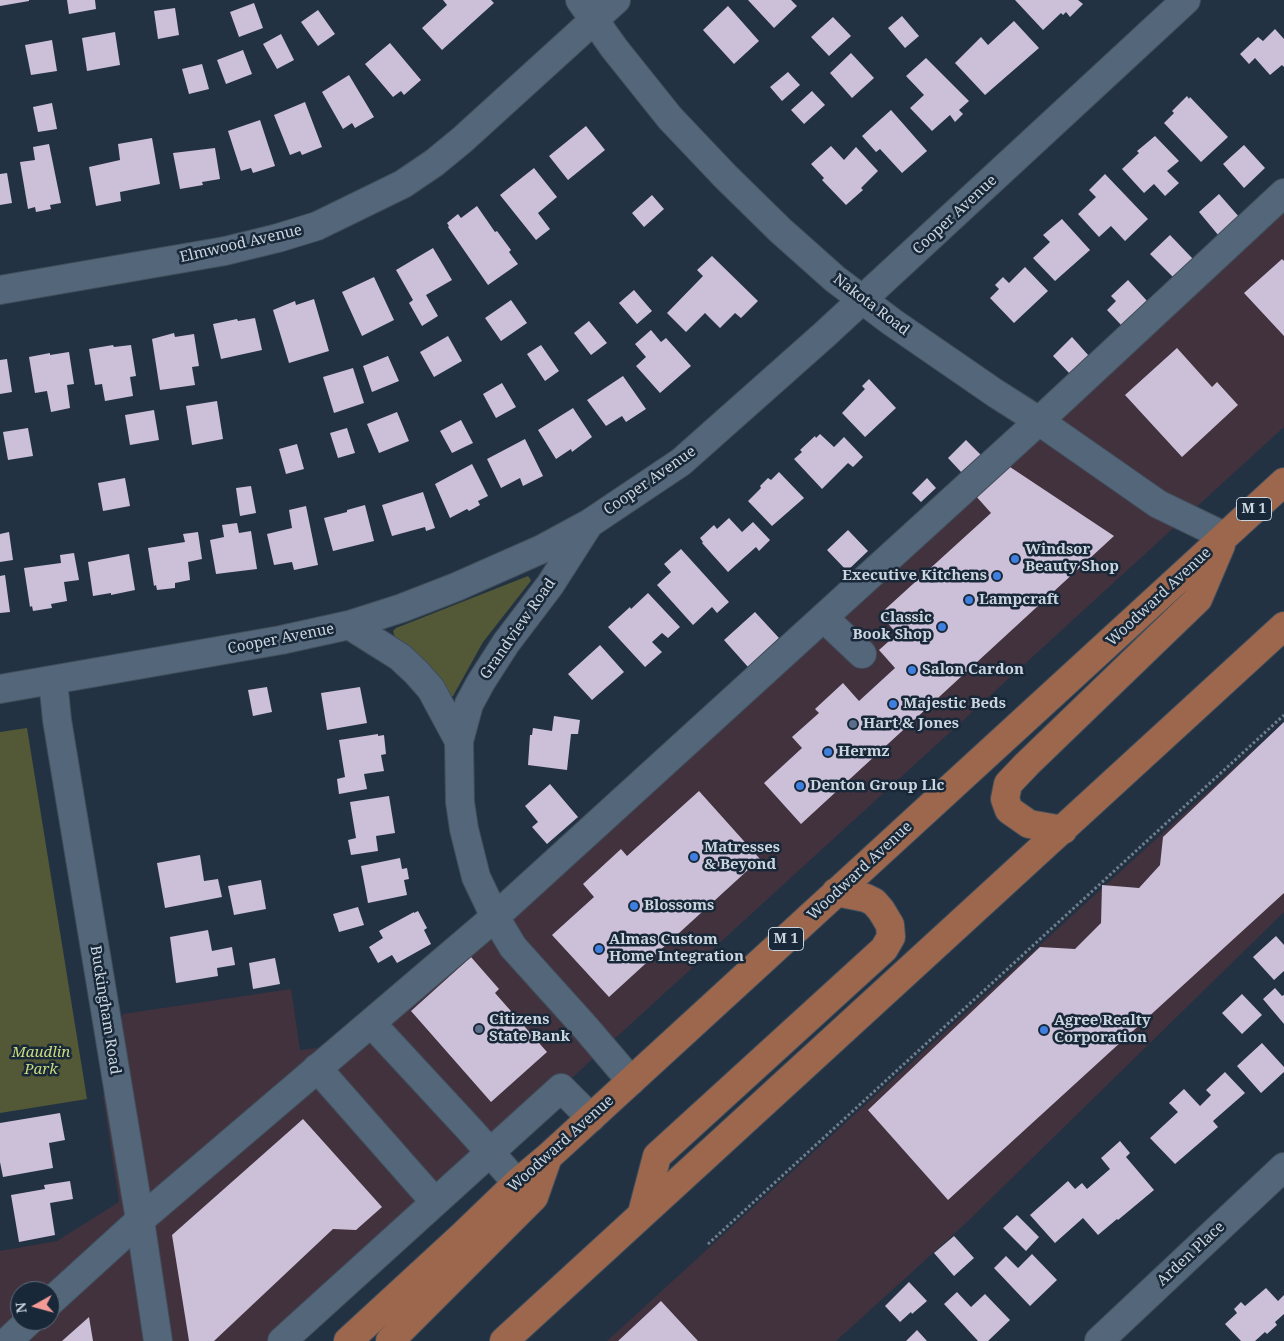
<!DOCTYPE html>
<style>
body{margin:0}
#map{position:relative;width:1284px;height:1341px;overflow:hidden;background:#223242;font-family:"Noto Serif",serif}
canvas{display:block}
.north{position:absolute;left:10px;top:1281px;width:50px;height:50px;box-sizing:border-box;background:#182838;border:1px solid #606d7b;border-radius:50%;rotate:263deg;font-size:14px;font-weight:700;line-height:20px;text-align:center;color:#cbd5df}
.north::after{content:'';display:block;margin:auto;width:18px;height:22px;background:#f59b97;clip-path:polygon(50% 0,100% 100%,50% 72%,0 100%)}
</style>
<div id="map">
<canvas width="1284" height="1341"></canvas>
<div class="north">N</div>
</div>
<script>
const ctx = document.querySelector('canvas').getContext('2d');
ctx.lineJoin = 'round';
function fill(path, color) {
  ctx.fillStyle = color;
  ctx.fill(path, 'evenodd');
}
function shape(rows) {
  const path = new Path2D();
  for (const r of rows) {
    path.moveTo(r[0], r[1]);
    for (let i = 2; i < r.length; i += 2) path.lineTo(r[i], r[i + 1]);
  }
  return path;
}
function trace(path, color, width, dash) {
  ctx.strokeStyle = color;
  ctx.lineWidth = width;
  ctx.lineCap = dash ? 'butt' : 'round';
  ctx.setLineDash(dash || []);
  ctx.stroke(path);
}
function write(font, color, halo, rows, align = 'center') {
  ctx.font = font + ' "Noto Serif",serif';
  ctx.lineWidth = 5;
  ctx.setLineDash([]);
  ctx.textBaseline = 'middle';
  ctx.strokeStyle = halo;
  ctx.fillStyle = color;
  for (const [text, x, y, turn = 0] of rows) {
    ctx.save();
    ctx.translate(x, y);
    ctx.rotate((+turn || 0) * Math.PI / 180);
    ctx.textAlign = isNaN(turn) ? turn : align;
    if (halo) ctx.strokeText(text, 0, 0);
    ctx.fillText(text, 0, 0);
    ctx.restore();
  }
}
const commercial = shape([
 [1284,178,1284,427,284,1341,0,1341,0,1251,57,1241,119,1202,103,1096,123,1014,291,989,300,1050,318,1048,503,893],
 [20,1291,50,1291,50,1321,20,1321],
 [1284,722,1284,912,965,1224,836,1341,607,1341]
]);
const green = shape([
 [528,576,531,580,530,582,483,642,453,696,450,697,395,638,393,631,396,628],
 [27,728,87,1099,0,1113,0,732]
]);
const building = shape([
 [0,0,29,0,29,1,0,6],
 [67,0,95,0,96,9,69,14],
 [443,0,491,0,494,3,442,50,422,28,447,5],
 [748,0,791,0,797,6,774,28],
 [1015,0,1078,0,1083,4,1070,17,1066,12,1063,15,1061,13,1043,30],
 [254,3,263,28,239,37,230,12],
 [728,6,759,41,734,64,703,30],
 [175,8,179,35,158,39,154,11],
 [318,10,335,34,318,46,301,22],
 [902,16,919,36,905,48,888,28],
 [833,17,851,36,829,56,811,37],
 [1014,21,1039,48,985,95,955,63,981,37,988,45],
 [1275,29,1284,39,1284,67,1282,65,1270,75,1255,58,1249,64,1240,54,1258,37,1263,41],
 [115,32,120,65,87,71,82,38],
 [281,34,294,60,277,69,263,44],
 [52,40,57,71,31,75,25,45],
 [390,43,421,80,404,95,401,91,393,97,365,64],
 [243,50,252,74,226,84,217,60],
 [851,53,874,78,852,98,830,73],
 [926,58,969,101,959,110,963,114,955,122,950,115,932,131,910,108,924,95,906,76],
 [202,64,209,89,189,94,182,69],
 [788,72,800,85,782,101,770,87],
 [349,75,374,117,355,128,352,123,343,129,322,92],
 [812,91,825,105,804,124,791,110],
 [1187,96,1189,99,1190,97,1228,137,1201,162,1164,123,1174,113,1172,111],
 [305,102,322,147,302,155,300,151,290,155,274,115],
 [52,103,57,129,38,132,33,107],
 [891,110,927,151,902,173,880,149,876,152,862,136],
 [260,120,275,166,253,173,251,168,241,171,228,131],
 [586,126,605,150,568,180,549,156],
 [1155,136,1179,161,1167,171,1179,183,1165,196,1154,184,1144,193,1122,169,1139,153,1137,151],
 [152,138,160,184,120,192,121,201,96,206,89,167,120,160,118,144],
 [49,144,61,203,50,205,51,209,36,212,35,207,28,209,20,162,35,160,33,147],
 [1244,145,1265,168,1244,188,1223,164],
 [831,146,844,160,856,147,878,171,861,188,863,190,846,205,822,180,824,178,811,164],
 [215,148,220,179,202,182,203,185,180,189,173,153],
 [534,168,557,197,538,213,550,229,536,240,500,195],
 [7,173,12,203,0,205,0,174],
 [1105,174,1148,219,1125,241,1111,226,1099,237,1078,214,1096,197,1089,190],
 [1219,194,1240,218,1219,236,1199,212],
 [652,195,664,209,644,227,632,213],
 [477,206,495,232,497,231,511,250,509,252,518,264,488,285,448,227,449,226,447,223,458,214,461,218],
 [1062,219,1090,250,1055,281,1033,258,1050,242,1043,235],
 [1170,235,1193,259,1174,278,1150,254],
 [433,248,452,280,426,295,438,316,422,326,409,303,413,300,396,270],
 [712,256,758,301,741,318,735,313,720,328,705,313,686,332,667,313,703,276,697,270],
 [1282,259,1284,261,1284,336,1244,293],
 [1025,267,1048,291,1014,323,990,298,999,289,995,285,1003,277,1009,283],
 [374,277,394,320,362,336,342,292],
 [1128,280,1148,302,1122,326,1107,310,1116,301,1111,296],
 [634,290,652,311,637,324,619,303],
 [314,299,329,351,289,363,273,310,295,301,296,305],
 [511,300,527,323,501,341,485,318],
 [255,318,262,350,221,359,213,324,237,319,238,321],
 [589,321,607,343,591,355,574,333],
 [651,330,661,342,666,338,691,366,660,393,636,366,646,357,635,344],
 [174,333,175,337,194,334,199,366,192,367,195,385,160,390,152,339],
 [448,336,462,361,434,377,420,352],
 [1072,337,1089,356,1070,374,1053,356],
 [113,345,114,347,131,345,136,376,130,377,133,396,105,401,102,384,95,385,89,349],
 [541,345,559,371,545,381,527,354],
 [1177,348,1212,387,1217,382,1238,405,1182,457,1125,395],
 [69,352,74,384,67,385,70,408,51,412,47,391,35,393,29,357,50,353,50,355],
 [388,356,399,381,372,392,363,366],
 [7,359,12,392,0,394,0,360],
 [353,368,364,403,334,413,323,377],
 [623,376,646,409,626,422,622,416,606,426,587,400],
 [869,379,896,408,865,437,842,413,865,389,862,386],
 [502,383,516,407,496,418,483,394],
 [217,401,223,439,192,445,186,406],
 [573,408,592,437,572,452,571,449,556,459,538,430],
 [154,410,159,440,130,445,125,415],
 [397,412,409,441,379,453,367,424],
 [461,420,473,443,452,453,440,431],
 [28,428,33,456,8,460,3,432],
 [347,428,355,453,338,458,330,433],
 [820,434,834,447,844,437,863,457,853,467,848,463,822,489,794,459,802,452,800,450,815,436,816,438],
 [525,439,543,476,523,486,520,478,501,488,487,459],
 [966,440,981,455,962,473,948,458],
 [297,444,304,469,286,474,279,449],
 [472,464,488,496,478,501,480,505,469,511,467,509,450,518,435,484],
 [1007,465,1114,536,801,824,764,783,802,748,792,737,819,713,815,709,843,683,859,701,895,668,879,650,897,634,880,614,991,513,975,495],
 [779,472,804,498,772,526,748,501,761,488,760,486,768,478,771,480],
 [125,478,130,506,103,511,98,483],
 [927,478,936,488,921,502,912,493],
 [251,486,256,513,240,516,236,488],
 [423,492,435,528,426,531,425,527,392,536,382,505],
 [365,505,374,541,333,551,324,518,347,512,347,510],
 [306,506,318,565,294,570,292,562,274,565,267,534,292,528,289,510],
 [729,518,742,532,753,522,770,540,759,551,756,547,728,572,702,543,703,542,700,538,714,525,717,529],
 [237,523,239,533,251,531,257,569,216,574,210,540,224,537,222,525],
 [848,530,868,551,847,571,827,550],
 [9,532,13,560,0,562,0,534],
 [198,532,202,559,188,562,190,580,175,583,175,588,157,590,156,585,154,586,148,548,185,542,183,534],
 [681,549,729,602,717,613,712,607,693,625,657,585,671,572,664,564],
 [74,553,79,580,64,582,67,601,51,604,52,608,33,611,32,606,30,607,24,568,61,563,60,555],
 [129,554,135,590,111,595,111,593,93,596,88,562],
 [5,575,10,612,0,613,0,576],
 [648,593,680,627,668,638,662,633,652,642,662,652,645,667,608,627,630,607,631,609],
 [755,612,779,638,748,667,724,640],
 [600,645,624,672,592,700,568,674],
 [267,687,272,712,253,716,248,690],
 [360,687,367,723,327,730,321,693],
 [554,716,580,720,578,734,571,734,567,770,528,765,530,735,532,735,533,728,552,731],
 [1284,722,1284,893,948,1200,868,1110,1040,947,1075,949,1101,923,1102,885,1139,888,1160,865,1163,837],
 [378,734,378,736,384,735,386,754,381,755,384,771,364,774,367,789,339,794,337,779,345,777,339,740],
 [550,784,578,817,547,844,532,827,538,822,525,806],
 [699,791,760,859,609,997,552,935,594,897,583,884,621,849,627,856],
 [389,796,395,833,376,836,378,851,351,855,348,840,356,838,350,802],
 [200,855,204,881,218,879,222,897,165,908,157,863],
 [400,858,402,869,407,868,409,879,404,880,407,895,368,903,361,866],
 [261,880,266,909,234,915,228,886],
 [358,907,364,925,339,932,333,914],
 [418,911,427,928,424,930,431,944,397,963,392,955,378,963,369,947,383,938,379,931,414,912,414,913],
 [208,930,212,951,232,947,235,965,217,968,218,976,176,983,170,937],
 [1276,936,1284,945,1284,971,1274,980,1253,957],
 [471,957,499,989,495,993,547,1052,491,1102,411,1011],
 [275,958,280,984,253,989,249,963],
 [1275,988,1282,996,1284,995,1284,1024,1263,999],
 [1242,994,1262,1015,1242,1034,1222,1013],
 [1262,1043,1284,1067,1284,1072,1261,1093,1237,1066],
 [1225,1072,1245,1093,1213,1121,1218,1127,1175,1164,1150,1138,1178,1112,1169,1103,1184,1089,1200,1106,1211,1095,1206,1090],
 [60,1113,65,1140,49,1143,53,1168,3,1177,0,1162,0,1123],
 [303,1119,382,1207,356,1230,333,1229,214,1341,189,1341,172,1235],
 [1120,1141,1130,1153,1126,1157,1154,1190,1118,1220,1117,1219,1098,1235,1083,1218,1055,1243,1030,1215,1068,1181,1075,1189,1082,1183,1087,1189,1110,1169,1101,1158],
 [70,1181,73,1199,50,1203,55,1235,19,1242,11,1195,45,1189,44,1185],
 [1017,1215,1039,1237,1026,1251,1003,1228],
 [954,1236,974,1258,954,1276,934,1253],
 [1032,1254,1057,1280,1030,1306,994,1268,1006,1256,1018,1268],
 [909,1282,927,1301,912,1314,911,1312,900,1322,885,1306],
 [1266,1288,1278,1301,1284,1295,1284,1314,1275,1322,1277,1325,1267,1334,1265,1332,1255,1341,1241,1341,1225,1324,1237,1313,1234,1309,1241,1302,1245,1306],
 [957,1292,971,1307,985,1294,1010,1320,988,1341,978,1341,944,1304],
 [661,1301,698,1341,618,1341],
 [89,1317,93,1341,62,1341],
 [917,1330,927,1341,906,1341]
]);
const path = shape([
 [708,1244,1284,715]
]);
const minor = shape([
 [580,0,614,48,670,118,725,176,780,230,835,279,892,322,995,393,1039,421,1158,504,1224,536],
 [0,290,225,251,278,238,317,226,403,184,434,163,462,140,616,0],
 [589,524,550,585,506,643,481,682,469,704,459,741,460,802,464,829,476,877,495,917,513,947,585,1027,631,1081],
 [824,618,862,654],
 [349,625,400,657,416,672,431,689,459,741],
 [53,680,57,720,140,1220,158,1341],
 [0,689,281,640,349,625,402,608,456,587,542,549,590,523,681,462,824,335,1186,0],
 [371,1023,471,1131,517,1183],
 [317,1068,435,1202],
 [50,1302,140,1220,495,917,1039,421,1284,193],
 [8,1341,29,1321],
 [282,1341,561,1088,591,1118],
 [1099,1341,1284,1167]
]);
const major = shape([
 [1063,830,1029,824,1009,810,1005,799,1008,784,1027,764,1198,599,1221,545],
 [642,1213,657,1156,884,949,891,937,890,925,881,910,874,902,866,898,836,892],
 [348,1341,462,1236,517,1183,548,1157,1284,482],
 [390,1341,534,1197,548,1157],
 [504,1341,1284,626]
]);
const markers = [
 [1015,559,5,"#3f7fe0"],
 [997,576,5,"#3f7fe0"],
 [969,600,5,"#3f7fe0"],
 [942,627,5,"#3f7fe0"],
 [912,670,5,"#3f7fe0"],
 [893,704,5,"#3f7fe0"],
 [853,724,5,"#5c6f8a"],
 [828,752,5,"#3f7fe0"],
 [800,786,5,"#3f7fe0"],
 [694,857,5,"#3f7fe0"],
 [634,906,5,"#3f7fe0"],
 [599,949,5,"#3f7fe0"],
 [479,1029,5,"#5c6f8a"],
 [1044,1030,5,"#3f7fe0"]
];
const shields = [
 [1254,509,35],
 [786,939,35]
];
const shieldNames = [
 ["M 1",1254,509],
 ["M 1",786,939]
];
const streetNames = [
 ["Cooper Avenue",955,215,-43],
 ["Elmwood Avenue",241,244,-13],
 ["Nakota Road",871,305,37],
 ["Cooper Avenue",650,481,-35],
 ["Woodward Avenue",1159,597,-43],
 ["Grandview Road",518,629,-55],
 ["Cooper Avenue",281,639,-11],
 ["Woodward Avenue",860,871,-43],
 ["Buckingham Road",105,1010,81],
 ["Woodward Avenue",561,1144,-42],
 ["Arden Place",1191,1254,-43]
];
const poiNames = [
 ["Windsor",1025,550],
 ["Beauty Shop",1025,567],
 ["Executive Kitchens",987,576,"right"],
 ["Lampcraft",979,600],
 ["Classic",932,618,"right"],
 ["Book Shop",932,635,"right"],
 ["Salon Cardon",922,670],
 ["Majestic Beds",903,704],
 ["Hart & Jones",863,724],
 ["Hermz",838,752],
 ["Denton Group Llc",810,786],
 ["Matresses",704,848],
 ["& Beyond",704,865],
 ["Blossoms",644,906],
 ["Almas Custom",609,940],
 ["Home Integration",609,957],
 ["Citizens",489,1020],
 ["State Bank",489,1037],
 ["Agree Realty",1054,1021],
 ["Corporation",1054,1038]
];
const parkNames = [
 ["Maudlin",41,1053],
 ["Park",41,1070]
];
fill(commercial, '#42323e');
fill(green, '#535936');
fill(building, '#ccbfd8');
trace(minor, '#404e5b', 30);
trace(major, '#404e5b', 30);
trace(path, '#717e8c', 3, [2.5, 2.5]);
trace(minor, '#546679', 28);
trace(major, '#9d674d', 28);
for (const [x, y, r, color] of markers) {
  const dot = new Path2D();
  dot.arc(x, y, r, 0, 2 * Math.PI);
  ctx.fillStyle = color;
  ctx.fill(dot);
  trace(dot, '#182838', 2);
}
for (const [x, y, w] of shields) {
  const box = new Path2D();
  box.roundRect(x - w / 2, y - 11.5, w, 23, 4);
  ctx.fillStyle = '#182838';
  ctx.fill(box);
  trace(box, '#cbd5df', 1);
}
write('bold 14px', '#cbd5df', null, shieldNames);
write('15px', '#cbd5df', '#182838', streetNames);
write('bold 15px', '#cbd5df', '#182838', poiNames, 'left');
write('italic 15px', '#cada7d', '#182838', parkNames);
</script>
